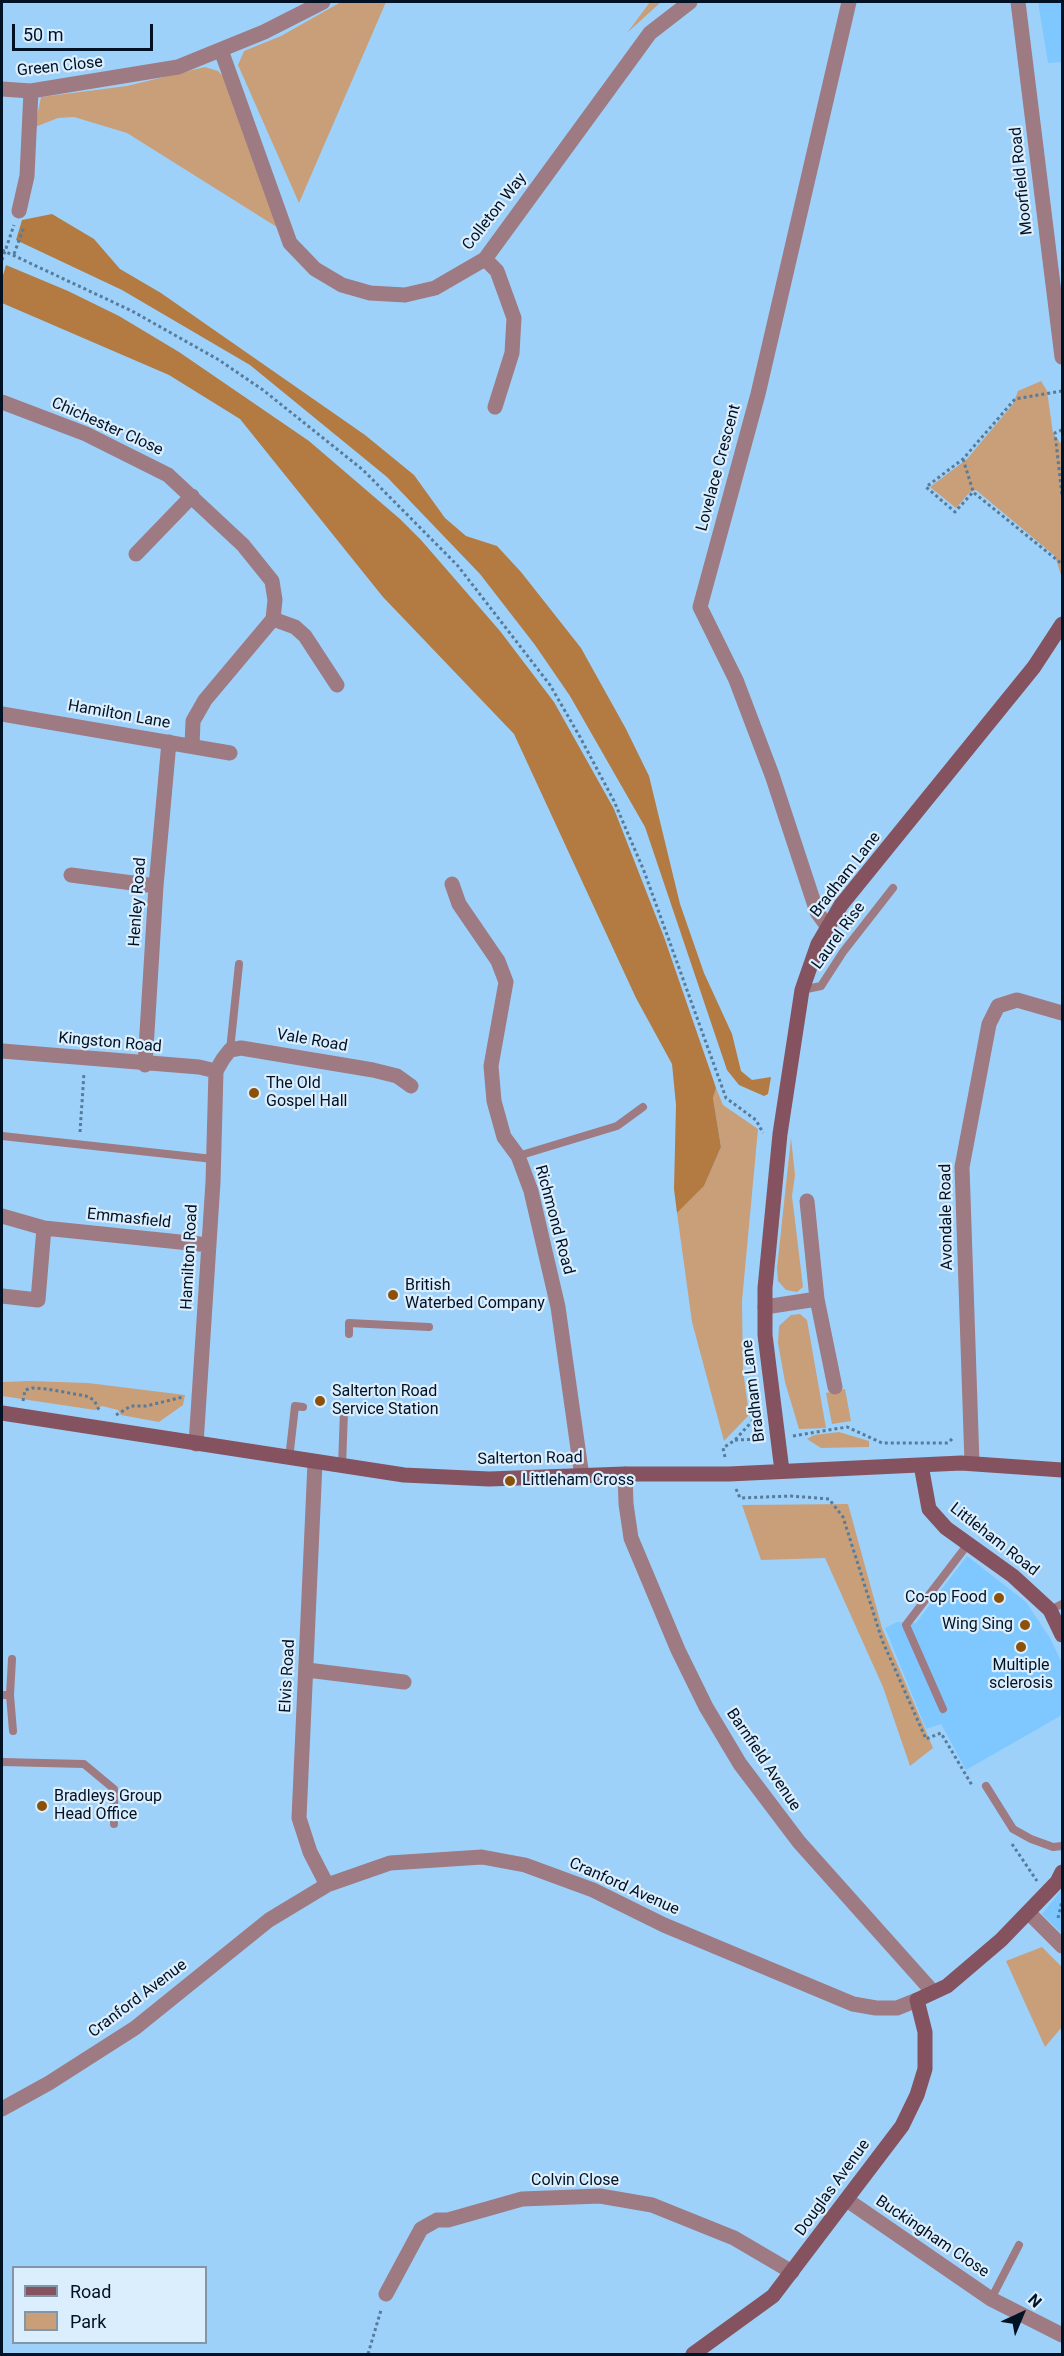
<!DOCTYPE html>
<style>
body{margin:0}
#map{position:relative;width:1064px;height:2356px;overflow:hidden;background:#9ed1fa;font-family:Roboto,sans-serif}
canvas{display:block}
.frame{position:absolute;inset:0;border:3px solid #001224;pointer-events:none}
.legend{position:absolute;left:12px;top:2266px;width:195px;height:78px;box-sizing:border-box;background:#dbeefe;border:2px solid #8396a7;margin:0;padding:8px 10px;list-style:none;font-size:18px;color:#001224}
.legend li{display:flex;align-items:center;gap:12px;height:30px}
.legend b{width:30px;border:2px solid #8396a7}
.north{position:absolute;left:992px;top:2284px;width:60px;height:60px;-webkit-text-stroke:4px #dbeefe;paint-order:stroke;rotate:44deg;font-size:16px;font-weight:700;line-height:24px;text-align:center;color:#001224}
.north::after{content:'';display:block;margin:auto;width:21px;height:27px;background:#001224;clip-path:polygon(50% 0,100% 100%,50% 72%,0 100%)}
.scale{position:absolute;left:12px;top:24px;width:141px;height:27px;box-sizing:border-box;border:3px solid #001224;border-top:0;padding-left:8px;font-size:18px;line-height:21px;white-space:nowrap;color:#001224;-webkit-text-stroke:4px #dbeefe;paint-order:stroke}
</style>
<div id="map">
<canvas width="1064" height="2356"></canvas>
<div class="frame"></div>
<ul class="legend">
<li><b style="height:8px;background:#85535f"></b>Road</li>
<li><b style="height:16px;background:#c99f7a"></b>Park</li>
</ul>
<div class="north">N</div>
<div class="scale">50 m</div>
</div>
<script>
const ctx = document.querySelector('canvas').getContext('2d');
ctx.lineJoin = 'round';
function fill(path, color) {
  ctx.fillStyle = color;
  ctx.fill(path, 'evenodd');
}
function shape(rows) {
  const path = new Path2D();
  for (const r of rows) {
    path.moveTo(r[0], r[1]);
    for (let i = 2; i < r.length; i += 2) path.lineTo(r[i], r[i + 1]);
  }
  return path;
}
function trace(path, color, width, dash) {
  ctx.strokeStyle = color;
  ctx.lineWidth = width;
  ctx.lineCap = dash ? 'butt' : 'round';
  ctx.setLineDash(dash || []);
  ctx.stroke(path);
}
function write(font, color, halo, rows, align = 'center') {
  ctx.font = font + ' Roboto,sans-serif';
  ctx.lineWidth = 4.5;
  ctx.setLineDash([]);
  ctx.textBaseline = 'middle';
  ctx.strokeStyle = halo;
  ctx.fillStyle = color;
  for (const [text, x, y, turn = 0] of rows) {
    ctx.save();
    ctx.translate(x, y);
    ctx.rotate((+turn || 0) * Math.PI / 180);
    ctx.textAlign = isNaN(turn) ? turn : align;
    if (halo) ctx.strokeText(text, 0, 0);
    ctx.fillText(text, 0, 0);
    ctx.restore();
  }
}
const built = shape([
 [1038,2,1062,2,1062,62,1048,63],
 [967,1556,1026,1602,1050,1638,1062,1663,1062,1715,966,1770,941,1724,926,1729,885,1628,897,1622,916,1623],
 [1062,1889,1062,1934,1042,1914]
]);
const green = shape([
 [341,2,386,2,299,203,238,65,244,51,281,36],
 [650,2,661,2,627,33],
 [205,67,218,71,225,78,280,229,127,133,74,117,58,118,35,127,41,97,127,86],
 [1041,381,1047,391,1053,433,1062,445,1062,578,1055,556,976,490,970,492,956,508,930,487,967,459,1013,404,1018,391],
 [716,1088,723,1105,758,1129,742,1301,743,1371,749,1415,724,1441,692,1322,677,1213,704,1186,721,1147,713,1098],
 [791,1138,795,1175,792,1196,803,1287,797,1292,786,1290,778,1281,777,1268],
 [800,1314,807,1320,826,1428,799,1429,785,1382,778,1343,779,1326,791,1315],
 [30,1381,88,1383,185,1395,183,1405,159,1422,121,1415,118,1410,102,1406,95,1410,2,1396,2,1382],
 [845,1389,851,1421,832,1424,826,1393],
 [839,1432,869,1441,869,1447,821,1448,807,1439,814,1435],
 [848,1504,882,1628,933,1748,910,1766,883,1687,825,1558,761,1560,742,1505],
 [1042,1947,1062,1967,1062,2027,1045,2047,1006,1961]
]);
const forest = shape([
 [52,214,94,239,120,269,161,293,365,435,414,475,445,518,466,536,497,546,521,572,581,648,626,729,649,776,680,904,704,973,732,1034,741,1071,752,1080,771,1077,768,1094,764,1096,739,1085,727,1070,645,827,570,696,535,645,480,574,387,477,250,365,122,290,16,240,22,220],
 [6,265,68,291,119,316,179,352,309,441,400,519,421,540,500,631,554,702,614,809,664,937,713,1079,716,1088,713,1098,721,1147,704,1186,677,1213,674,1189,676,1105,672,1064,636,998,514,734,383,597,240,419,169,375,2,303,2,279]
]);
const path = shape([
 [2,250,132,311,219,360,263,390,363,470,458,566,550,685,580,737,614,801,644,871,726,1098,756,1120,763,1133],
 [14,254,24,227],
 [2,260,14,225],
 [1062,391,1015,399,963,459,926,487,955,512,973,492,1062,564],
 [1062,430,1055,433,1062,496],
 [963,459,973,491],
 [80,1132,84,1073],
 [23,1401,25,1390,32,1388,47,1389,86,1396,94,1400,100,1412],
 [116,1415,131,1406,146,1406,183,1397],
 [793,1436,847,1427,882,1443,948,1443,954,1437],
 [735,1440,763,1439],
 [725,1457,723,1448,735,1440,755,1418,753,1391],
 [736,1489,740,1498,791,1496,829,1499,843,1517,882,1640,926,1739,941,1733,973,1787],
 [1012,1844,1037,1881],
 [1058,1918,1062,1901],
 [368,2354,381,2310]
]);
const lane = shape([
 [802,990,821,986,843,952,893,888],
 [230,1050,239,964],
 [2,1136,213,1159],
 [518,1156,617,1126,643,1107],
 [349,1334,349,1323,429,1327],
 [335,1410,344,1411,342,1466],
 [289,1459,295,1406,303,1407],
 [1050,1610,1062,1604],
 [2,1695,10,1695,12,1659],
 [10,1695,13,1731],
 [943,1709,906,1625,968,1544],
 [2,1762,84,1764,114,1789,114,1824],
 [986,1786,1013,1829,1031,1839,1053,1847,1062,1846],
 [991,2299,1019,2245]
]);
const street = shape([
 [1018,2,1062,357],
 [221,50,290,243,315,269,342,285,370,293,405,295,435,288,485,259,650,33,690,2],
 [2,89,31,91,178,67,264,32,323,2],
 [19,211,27,176,31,91],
 [485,259,497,271,514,318,512,353,495,407],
 [2,402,86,434,168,475,243,545,272,581,275,600,273,619,205,700,193,721,192,746],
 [136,554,192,496],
 [273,619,295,627,305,636,337,685],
 [2,714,230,753],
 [71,875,156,886],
 [452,884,459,904,498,961,506,982,491,1066,494,1101,504,1137,518,1156,531,1191,558,1307,582,1477],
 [827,926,817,912,772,775,736,680,700,607,758,394,849,2],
 [2,1051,199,1067,216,1071],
 [145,1065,156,886,169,742],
 [807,1201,817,1299,835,1387],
 [2,1216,44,1228,209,1245],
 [2,1296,38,1300,44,1228],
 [765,1307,817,1299],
 [196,1444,213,1182,216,1071,223,1059,230,1050,241,1048,373,1070,397,1076,411,1086],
 [315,1463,299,1818,310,1852,327,1885],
 [972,1463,962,1167,989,1024,998,1006,1017,1000,1062,1013],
 [625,1474,626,1504,631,1538,678,1650,706,1707,740,1764,799,1842,933,1992],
 [307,1670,404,1682],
 [1029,1913,1062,1946],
 [2,2109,49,2083,135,2028,269,1920,327,1885,390,1863,482,1857,525,1865,593,1890,664,1925,853,2004,876,2008,897,2008,917,2000],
 [847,2200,991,2299,1062,2335],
 [386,2294,421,2229,437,2220,448,2220,522,2199,600,2196,652,2205,734,2238,792,2272]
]);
const secondary = shape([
 [2,1413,404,1475,489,1479,625,1474,729,1474,961,1463,1062,1470],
 [921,1465,929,1509,946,1528,1013,1576,1050,1610,1062,1635],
 [782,1471,765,1335,765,1288,780,1134,802,990,818,944,841,905,1034,667,1062,624],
 [693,2354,773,2296,902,2126,917,2095,925,2069,925,2032,917,2000,947,1986,1001,1940,1057,1882,1062,1872]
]);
const markers = [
 [254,1093,6,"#8b5109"],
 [393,1295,6,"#8b5109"],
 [320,1401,6,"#8b5109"],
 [510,1481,6,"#8b5109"],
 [999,1598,6,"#8b5109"],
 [1025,1625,6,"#8b5109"],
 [1021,1647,6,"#8b5109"],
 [42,1806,6,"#8b5109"]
];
const streetNames = [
 ["Green Close",60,67,-6],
 ["Moorfield Road",1022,181,-96],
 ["Colleton Way",495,212,-52],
 ["Chichester Close",107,427,24],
 ["Lovelace Crescent",719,468,-75],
 ["Hamilton Lane",119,715,10],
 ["Bradham Lane",846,875,-52],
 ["Henley Road",138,902,-86],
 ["Laurel Rise",839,936,-54],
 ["Vale Road",312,1041,10],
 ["Kingston Road",110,1043,5],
 ["Avondale Road",947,1217,-91],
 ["Emmasfield",129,1219,6],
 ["Richmond Road",554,1220,75],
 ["Hamilton Road",190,1257,-87],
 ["Bradham Lane",754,1391,-97],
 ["Salterton Road",530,1459,-1],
 ["Littleham Road",994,1540,38],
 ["Elvis Road",288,1676,-87],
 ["Barnfield Avenue",763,1760,56],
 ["Cranford Avenue",624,1887,24],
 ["Cranford Avenue",138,1999,-37],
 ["Colvin Close",575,2181],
 ["Douglas Avenue",833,2188,-54],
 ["Buckingham Close",932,2237,34]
];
const poiNames = [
 ["The Old",266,1084],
 ["Gospel Hall",266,1102],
 ["British",405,1286],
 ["Waterbed Company",405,1304],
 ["Salterton Road",332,1392],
 ["Service Station",332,1410],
 ["Littleham Cross",522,1481],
 ["Co-op Food",987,1598,"right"],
 ["Wing Sing",1013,1625,"right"],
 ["Multiple",1021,1666,"center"],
 ["sclerosis",1021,1684,"center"],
 ["Bradleys Group",54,1797],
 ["Head Office",54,1815]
];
fill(built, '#7fc7ff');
fill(green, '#c99f7a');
fill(forest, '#b37a42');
trace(path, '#577b9a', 3, [3, 3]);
trace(lane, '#9e7a82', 8);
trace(street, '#9e7a82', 15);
trace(secondary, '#85535f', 15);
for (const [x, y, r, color] of markers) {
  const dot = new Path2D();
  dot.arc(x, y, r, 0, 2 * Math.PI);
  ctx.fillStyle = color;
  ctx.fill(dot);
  trace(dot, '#dbeefe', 2);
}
write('16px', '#001224', '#dbeefe', streetNames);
write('16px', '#001224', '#dbeefe', poiNames, 'left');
</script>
